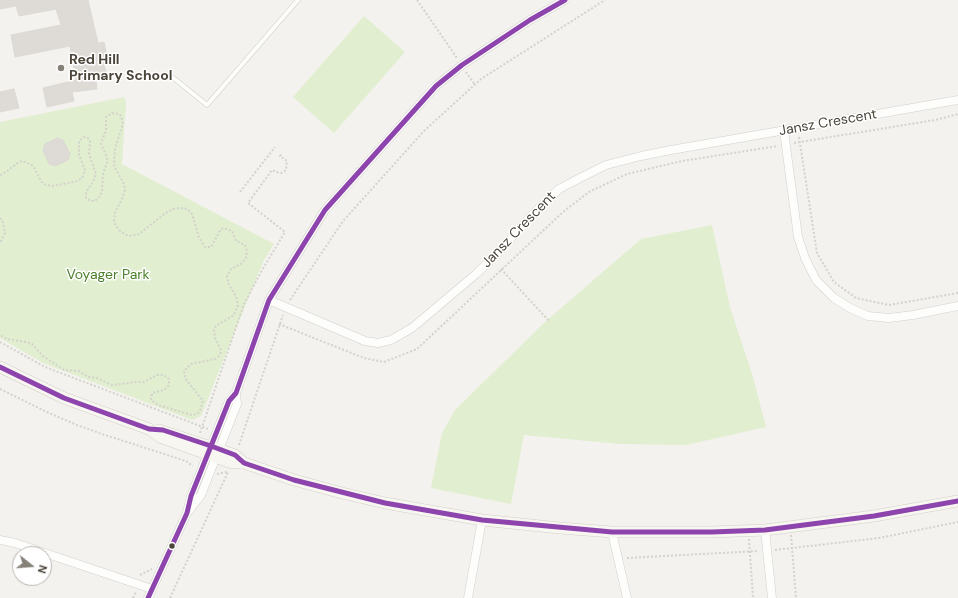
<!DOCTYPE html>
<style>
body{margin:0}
#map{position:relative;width:958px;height:598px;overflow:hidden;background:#f4f2ee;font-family:"DM Sans",sans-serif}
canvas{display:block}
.north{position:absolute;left:12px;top:546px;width:40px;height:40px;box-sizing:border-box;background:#fff;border:1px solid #b7b4b0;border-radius:50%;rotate:107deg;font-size:11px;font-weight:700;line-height:16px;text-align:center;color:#4b4439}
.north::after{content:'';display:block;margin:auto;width:14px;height:18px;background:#868178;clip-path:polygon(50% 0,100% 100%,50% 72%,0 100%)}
</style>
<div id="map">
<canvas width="958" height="598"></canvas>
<div class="north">N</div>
</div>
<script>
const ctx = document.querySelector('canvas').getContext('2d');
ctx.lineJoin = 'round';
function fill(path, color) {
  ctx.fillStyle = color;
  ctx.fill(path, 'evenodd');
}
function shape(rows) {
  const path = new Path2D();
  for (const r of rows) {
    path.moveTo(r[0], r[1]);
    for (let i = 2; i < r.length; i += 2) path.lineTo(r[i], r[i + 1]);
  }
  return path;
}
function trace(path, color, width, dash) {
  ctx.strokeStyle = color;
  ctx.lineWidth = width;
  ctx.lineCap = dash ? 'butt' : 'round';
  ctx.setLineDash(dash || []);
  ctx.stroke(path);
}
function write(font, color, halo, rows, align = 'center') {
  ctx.font = font + ' "DM Sans",sans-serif';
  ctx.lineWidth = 3;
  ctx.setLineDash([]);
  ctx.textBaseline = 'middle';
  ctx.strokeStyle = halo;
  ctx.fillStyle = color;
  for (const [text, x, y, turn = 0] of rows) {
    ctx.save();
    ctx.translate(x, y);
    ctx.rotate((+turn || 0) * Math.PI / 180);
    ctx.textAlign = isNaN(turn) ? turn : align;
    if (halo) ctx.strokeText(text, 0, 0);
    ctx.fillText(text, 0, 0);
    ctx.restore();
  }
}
const green = shape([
 [364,16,405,52,334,133,293,97],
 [124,97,126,102,122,164,274,244,263,262,201,416,192,420,43,363,0,338,0,122],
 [712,225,730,307,753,377,766,427,686,445,620,444,524,435,511,504,431,488,442,433,455,410,545,322,641,239]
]);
const building = shape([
 [0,0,88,0,98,43,104,42,107,57,102,58,106,72,95,74,97,89,72,92,74,101,47,107,43,88,76,80,70,46,15,57,11,35,61,25,56,9,19,16,16,6,0,9,0,0],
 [14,89,19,108,0,112,0,92,14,89],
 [57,138,63,140,70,154,68,160,55,166,49,164,43,150,45,144,57,138]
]);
const path = shape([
 [417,0,457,58],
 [466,72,475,85],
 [799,137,817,253,834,282,856,298,889,305,958,293],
 [794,143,935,120,958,114],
 [0,175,6,172,19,162,22,161,30,164,33,166,43,184,52,186,58,185,78,181,82,178,85,170,79,155,79,141,84,137,88,138,90,141,89,154,96,174,93,182,86,192,86,198,91,201,95,201,100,196,102,192,103,173,107,163,107,157,101,144,106,130,106,117,112,113,119,114,121,116,123,124,115,148,114,166,124,184,125,190,122,199,115,212,114,221,116,226,119,230,126,235,130,236,139,234,163,215,173,209,182,208,187,209,192,214,199,238,205,247,211,247,221,229,224,228,232,231,236,241,245,245,247,251,246,258,241,264,231,269,227,276,228,283,236,296,238,305,234,315,216,326,214,330,215,338,220,348,221,352,219,356,215,359,191,364,184,371,185,378,203,401,200,411,197,414,192,415,158,405,151,400,152,393,164,390,169,385,169,379,164,375,157,375,144,382,137,382,112,385,97,378,88,377,79,371,64,370,43,356,32,344,26,342,7,339,0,335],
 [240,192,275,147],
 [0,218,3,222,5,233,0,243],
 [501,269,550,322],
 [290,300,343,221,424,131,481,79,605,0],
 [279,324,364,358,384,362,417,349,563,212,589,192,627,174,682,161,778,146],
 [0,342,45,367,208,429],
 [0,389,49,413,77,425,105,435,186,461,193,466],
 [200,433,244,304,261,272,285,232,248,203,272,170,276,172,282,173,286,170,287,161,280,156,282,153],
 [239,445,283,315],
 [217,474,227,472],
 [791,535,796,598],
 [749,539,753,598],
 [775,550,879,538,958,522],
 [627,558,758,551],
 [140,575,152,569],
 [133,598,136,592],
 [170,598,228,472]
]);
const lane = shape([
 [171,76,207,105,298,0]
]);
const street = shape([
 [784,131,798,237,805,258,816,280,834,298,850,308,868,316,889,318,913,315,958,306],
 [269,300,365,341,378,343,391,340,412,328,476,274,496,255,532,215,559,189,580,178,606,165,641,156,671,150,958,100],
 [187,513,201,495,237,404,236,393,269,300,325,210,436,86,462,65,530,20,565,0],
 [765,530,772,598],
 [612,532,627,598],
 [0,540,15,543,152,589],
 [148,598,187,513,191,496,229,401,236,393],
 [468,598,482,520]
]);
const secondary = shape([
 [0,367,64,398,149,429,160,437,232,463,244,463,294,480,342,493,385,503,482,520,560,528,612,532,712,532,765,530,874,516,958,501],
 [159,430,235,455,244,463]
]);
const bus1 = shape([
 [0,367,64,398,149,429,163,430,211,446,235,455,244,463,294,480,385,503,482,520,612,532,712,532,765,530,874,516,958,501],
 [148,598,187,513,191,496,229,401,236,393,269,300,325,210,436,86,462,65,530,20,565,0]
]);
const markers = [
 [61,68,4,"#868178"],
 [172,546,3.5,"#4b4439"]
];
const poiNames = [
 ["Red Hill",69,60],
 ["Primary School",69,76]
];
const streetNames = [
 ["Jansz Crescent",828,123,-10],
 ["Jansz Crescent",519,230,-46]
];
const parkNames = [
 ["Voyager Park",108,275]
];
fill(green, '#e1eecf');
fill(building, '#dedbd6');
trace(building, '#dcd9d4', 1);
trace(lane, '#d2d0cb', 5);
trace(street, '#d2d0cb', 9);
trace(secondary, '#d3cfc5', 12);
trace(path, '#d3d2cc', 2, [2, 2]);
trace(lane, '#fdfdfc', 4);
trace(street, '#fdfdfc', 8);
trace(secondary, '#f7f6f1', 11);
trace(bus1, '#8e44ad', 5);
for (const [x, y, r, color] of markers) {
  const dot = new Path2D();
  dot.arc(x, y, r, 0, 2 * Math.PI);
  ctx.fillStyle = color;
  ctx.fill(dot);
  trace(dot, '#fff', 1.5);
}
write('bold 14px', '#4b4439', '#fff', poiNames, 'left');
write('14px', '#4b4439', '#fff', streetNames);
write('14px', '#4a7f2a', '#fff', parkNames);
</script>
